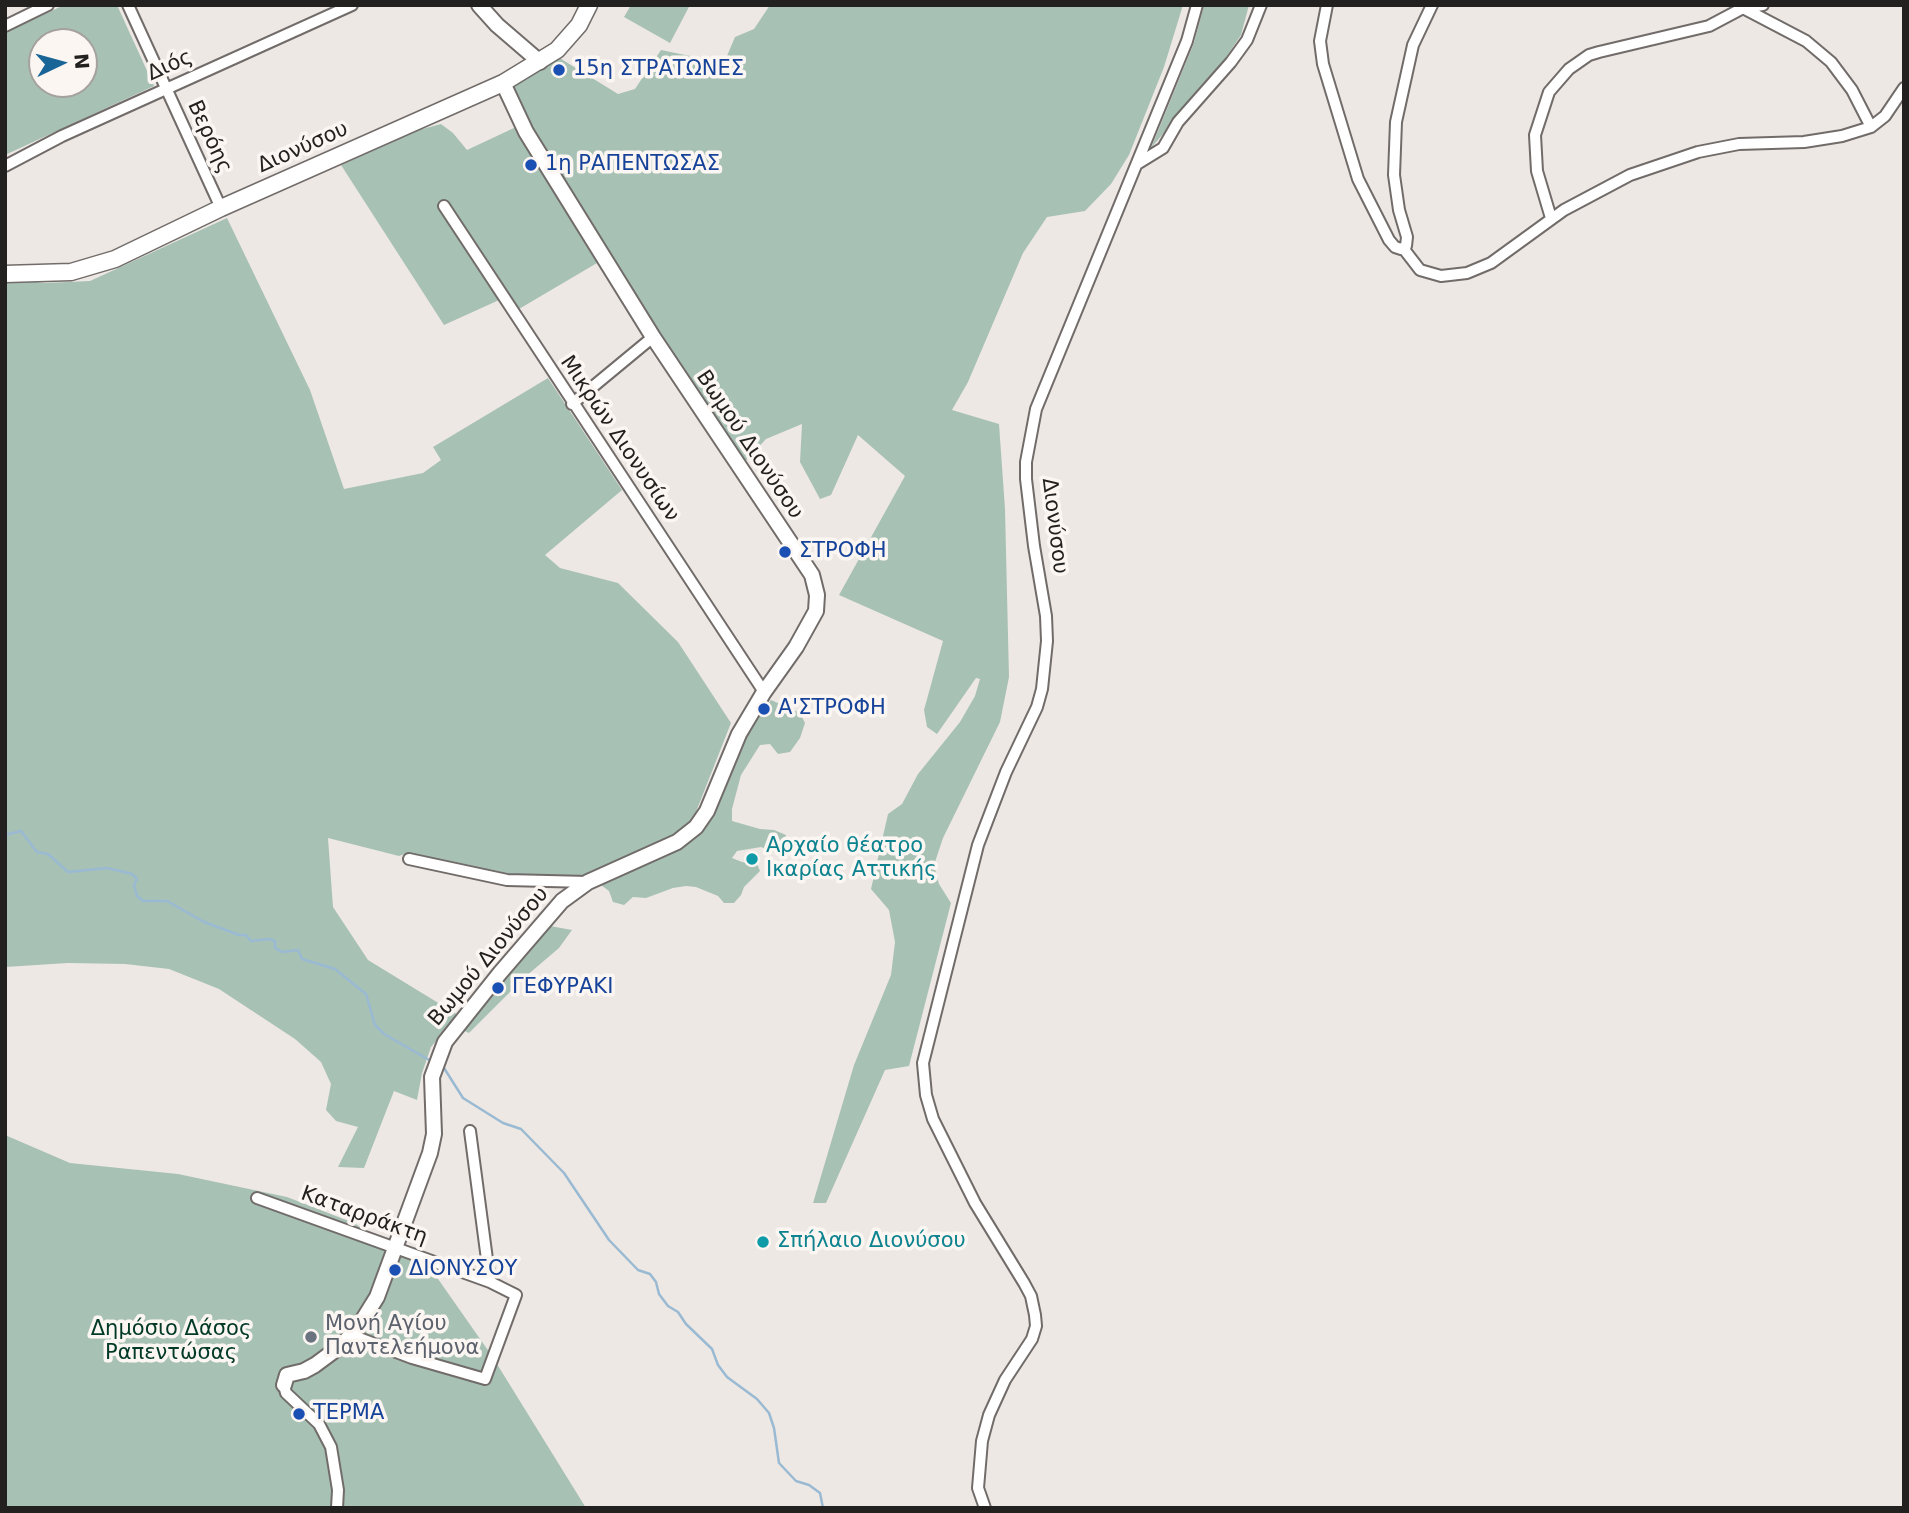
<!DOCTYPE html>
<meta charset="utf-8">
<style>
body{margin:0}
#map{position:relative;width:1909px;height:1513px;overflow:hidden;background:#eee8e4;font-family:"DejaVu Sans",sans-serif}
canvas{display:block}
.frame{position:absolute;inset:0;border:7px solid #23211f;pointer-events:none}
.north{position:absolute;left:28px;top:28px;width:70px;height:70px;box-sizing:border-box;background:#fbf6f2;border:2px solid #a5a19e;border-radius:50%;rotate:85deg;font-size:19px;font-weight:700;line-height:28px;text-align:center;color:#23211f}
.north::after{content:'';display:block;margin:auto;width:24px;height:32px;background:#196598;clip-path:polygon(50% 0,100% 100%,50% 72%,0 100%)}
</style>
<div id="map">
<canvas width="1909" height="1513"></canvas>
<div class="frame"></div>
<div class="north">N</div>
</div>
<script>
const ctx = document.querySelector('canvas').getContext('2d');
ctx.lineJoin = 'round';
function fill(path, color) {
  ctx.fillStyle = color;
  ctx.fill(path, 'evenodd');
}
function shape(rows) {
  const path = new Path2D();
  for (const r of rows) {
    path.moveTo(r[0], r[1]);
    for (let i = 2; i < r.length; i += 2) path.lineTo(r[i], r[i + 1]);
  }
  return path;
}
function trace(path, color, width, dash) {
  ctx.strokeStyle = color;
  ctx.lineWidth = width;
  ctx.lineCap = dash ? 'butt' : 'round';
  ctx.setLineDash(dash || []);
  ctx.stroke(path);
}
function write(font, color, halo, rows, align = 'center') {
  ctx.font = font + ' "DejaVu Sans",sans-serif';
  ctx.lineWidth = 7;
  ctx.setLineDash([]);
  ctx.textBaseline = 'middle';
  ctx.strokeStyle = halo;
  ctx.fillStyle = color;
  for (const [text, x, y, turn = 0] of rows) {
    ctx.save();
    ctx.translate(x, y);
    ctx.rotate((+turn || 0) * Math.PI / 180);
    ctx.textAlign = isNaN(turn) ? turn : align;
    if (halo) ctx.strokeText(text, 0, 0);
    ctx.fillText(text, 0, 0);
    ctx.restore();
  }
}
const green = shape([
 [64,5,117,5,154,86,5,155,5,33],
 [42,42,84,42,84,84,42,84],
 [631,5,690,5,670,43,624,17],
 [770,5,1183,5,1164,67,1129,155,1111,184,1085,211,1047,217,1023,253,968,382,952,410,999,424,1005,509,1009,677,1000,722,943,838,934,865,939,884,951,903,909,1066,885,1070,826,1203,813,1203,854,1065,891,975,895,942,889,910,871,889,888,814,902,804,918,774,960,722,975,696,980,679,976,678,937,734,927,727,924,710,943,641,839,595,905,476,858,435,831,495,820,499,800,462,802,424,766,439,742,465,530,127,512,83,558,57,618,94,635,89,661,50,724,63,735,37,754,29],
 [1204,5,1249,5,1241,35,1217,71,1151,148,1194,43],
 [441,124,453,133,467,150,516,127,597,263,519,309,508,296,444,325,341,165,419,130],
 [227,218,310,390,344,489,423,473,441,460,433,447,548,378,622,490,545,555,560,568,618,583,678,642,731,723,692,822,680,832,658,843,580,877,497,874,408,853,399,856,328,838,333,907,368,960,458,1015,431,1047,422,1073,417,1100,394,1091,364,1168,338,1167,358,1127,336,1121,326,1110,331,1084,321,1062,295,1039,219,989,169,969,125,964,68,963,5,967,5,279,45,283,90,281],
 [771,700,800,713,805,723,800,738,790,752,778,754,770,744,760,745,741,775,732,809,732,821,760,829,774,830,786,835,784,846,774,852,761,847,737,851,732,858,742,862,757,864,760,871,744,887,741,895,734,903,724,903,718,896,696,887,686,886,673,888,646,898,633,897,624,905,613,902,609,891,601,885,615,877,664,857,685,845,697,833,750,727],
 [550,926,572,930,559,948,525,977,469,1033,460,1029],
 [5,1135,70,1163,178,1174,287,1197,354,1223,436,1276,492,1356,586,1508,5,1508]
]);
const stream = shape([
 [5,835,21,831,37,852,48,854,68,872,107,868,132,874,137,879,134,885,137,896,143,901,167,901,204,922,239,935,246,935,251,941,269,939,275,941,275,948,282,952,298,950,302,959,335,969,366,994,375,1025,384,1034,431,1061],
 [440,1066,444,1068,463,1098,503,1123,521,1129,564,1173,609,1240,638,1270,650,1274,656,1282,659,1294,668,1306,678,1312,686,1324,712,1349,718,1365,727,1377,757,1399,769,1413,774,1428,779,1463,796,1481,809,1485,820,1493,823,1508]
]);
const minor = shape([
 [128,5,221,208],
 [1327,5,1320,41,1323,64,1358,179,1389,240,1395,247,1401,249,1406,246,1407,237,1399,210,1394,175,1396,122,1413,45,1432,5],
 [1743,8,1806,41,1831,62,1852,90,1871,127],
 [5,26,48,5],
 [1137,164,1163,148,1178,122,1231,62,1247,40,1261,5],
 [5,166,62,136,352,5],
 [444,206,764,692],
 [1551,218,1537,171,1535,135,1549,92,1569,69,1589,55,1599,52,1709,26,1743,8,1763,5],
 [1403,248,1420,270,1441,276,1467,273,1491,263,1564,210,1630,175,1698,152,1739,144,1804,142,1842,136,1871,127,1885,116,1904,88],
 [572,404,653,337],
 [409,859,507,880,588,882],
 [470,1131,490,1282],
 [257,1198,490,1282,516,1295,485,1379,412,1358,351,1335],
 [284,1385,286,1393,319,1424,331,1447,338,1490,337,1508],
 [985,1508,978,1488,982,1441,989,1415,1005,1380,1032,1339,1036,1326,1035,1315,1031,1296,1024,1283,975,1203,933,1119,926,1095,923,1063,978,845,1006,772,1037,707,1042,689,1047,641,1046,616,1034,546,1026,479,1026,462,1036,409,1187,41,1197,5]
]);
const tertiary = shape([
 [479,5,497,25,540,62],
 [284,1385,287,1375,304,1371,315,1365,342,1345,359,1326,377,1297,430,1153,434,1134,432,1077,445,1042,500,973,562,901,588,882,677,842,696,827,707,811,739,734,764,692,796,647,816,611,817,595,812,575,653,337,526,132,503,83]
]);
const secondary = shape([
 [5,274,71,272,115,259,221,208,503,83,557,50,579,25,589,5]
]);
const markers = [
 [559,70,7,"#1a4fb4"],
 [531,165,7,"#1a4fb4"],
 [785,552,7,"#1a4fb4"],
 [764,709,7,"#1a4fb4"],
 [752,859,7,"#0f9aa8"],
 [498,988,7,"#1a4fb4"],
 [763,1242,7,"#0f9aa8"],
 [395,1270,7,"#1a4fb4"],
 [311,1337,7,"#6b7280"],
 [299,1414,7,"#1a4fb4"]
];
const streetNames = [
 ["Διός",170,66,-24],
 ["Βερόης",209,137,65],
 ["Διονύσου",303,148,-24],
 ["Μικρών Διονυσίων",619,439,56],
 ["Βωμού Διονύσου",749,445,56],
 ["Διονύσου",1054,526,83],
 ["Βωμού Διονύσου",489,957,-50],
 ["Καταρράκτη",364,1216,20]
];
const transitNames = [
 ["15η ΣΤΡΑΤΩΝΕΣ",573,70],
 ["1η ΡΑΠΕΝΤΩΣΑΣ",545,165],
 ["ΣΤΡΟΦΗ",799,552],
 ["Α'ΣΤΡΟΦΗ",778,709],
 ["ΓΕΦΥΡΑΚΙ",512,988],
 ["ΔΙΟΝΥΣΟΥ",409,1270],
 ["ΤΕΡΜΑ",313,1414]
];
const cultureNames = [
 ["Αρχαίο θέατρο",766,847],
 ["Ικαρίας Αττικής",766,871],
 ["Σπήλαιο Διονύσου",777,1242]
];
const worshipNames = [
 ["Μονή Αγίου",325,1325],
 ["Παντελεήμονα",325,1349]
];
const parkNames = [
 ["Δημόσιο Δάσος",171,1330],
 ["Ραπεντώσας",171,1354]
];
fill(green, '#a8c1b5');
trace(stream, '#99bad2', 2.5);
trace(minor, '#716c69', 14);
trace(tertiary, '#716c69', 18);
trace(secondary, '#716c69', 19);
trace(minor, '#fff', 10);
trace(tertiary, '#fff', 14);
trace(secondary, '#fff', 16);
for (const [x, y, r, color] of markers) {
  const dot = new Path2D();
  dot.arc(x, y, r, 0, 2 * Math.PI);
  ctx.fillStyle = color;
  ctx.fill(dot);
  trace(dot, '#fbf6f2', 2.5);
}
write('21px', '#23211f', '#fbf6f2', streetNames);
write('21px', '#164399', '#fbf6f2', transitNames, 'left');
write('21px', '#0d838f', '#fbf6f2', cultureNames, 'left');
write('21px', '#5b616d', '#fbf6f2', worshipNames, 'left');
write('21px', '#013927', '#fbf6f2', parkNames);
</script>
